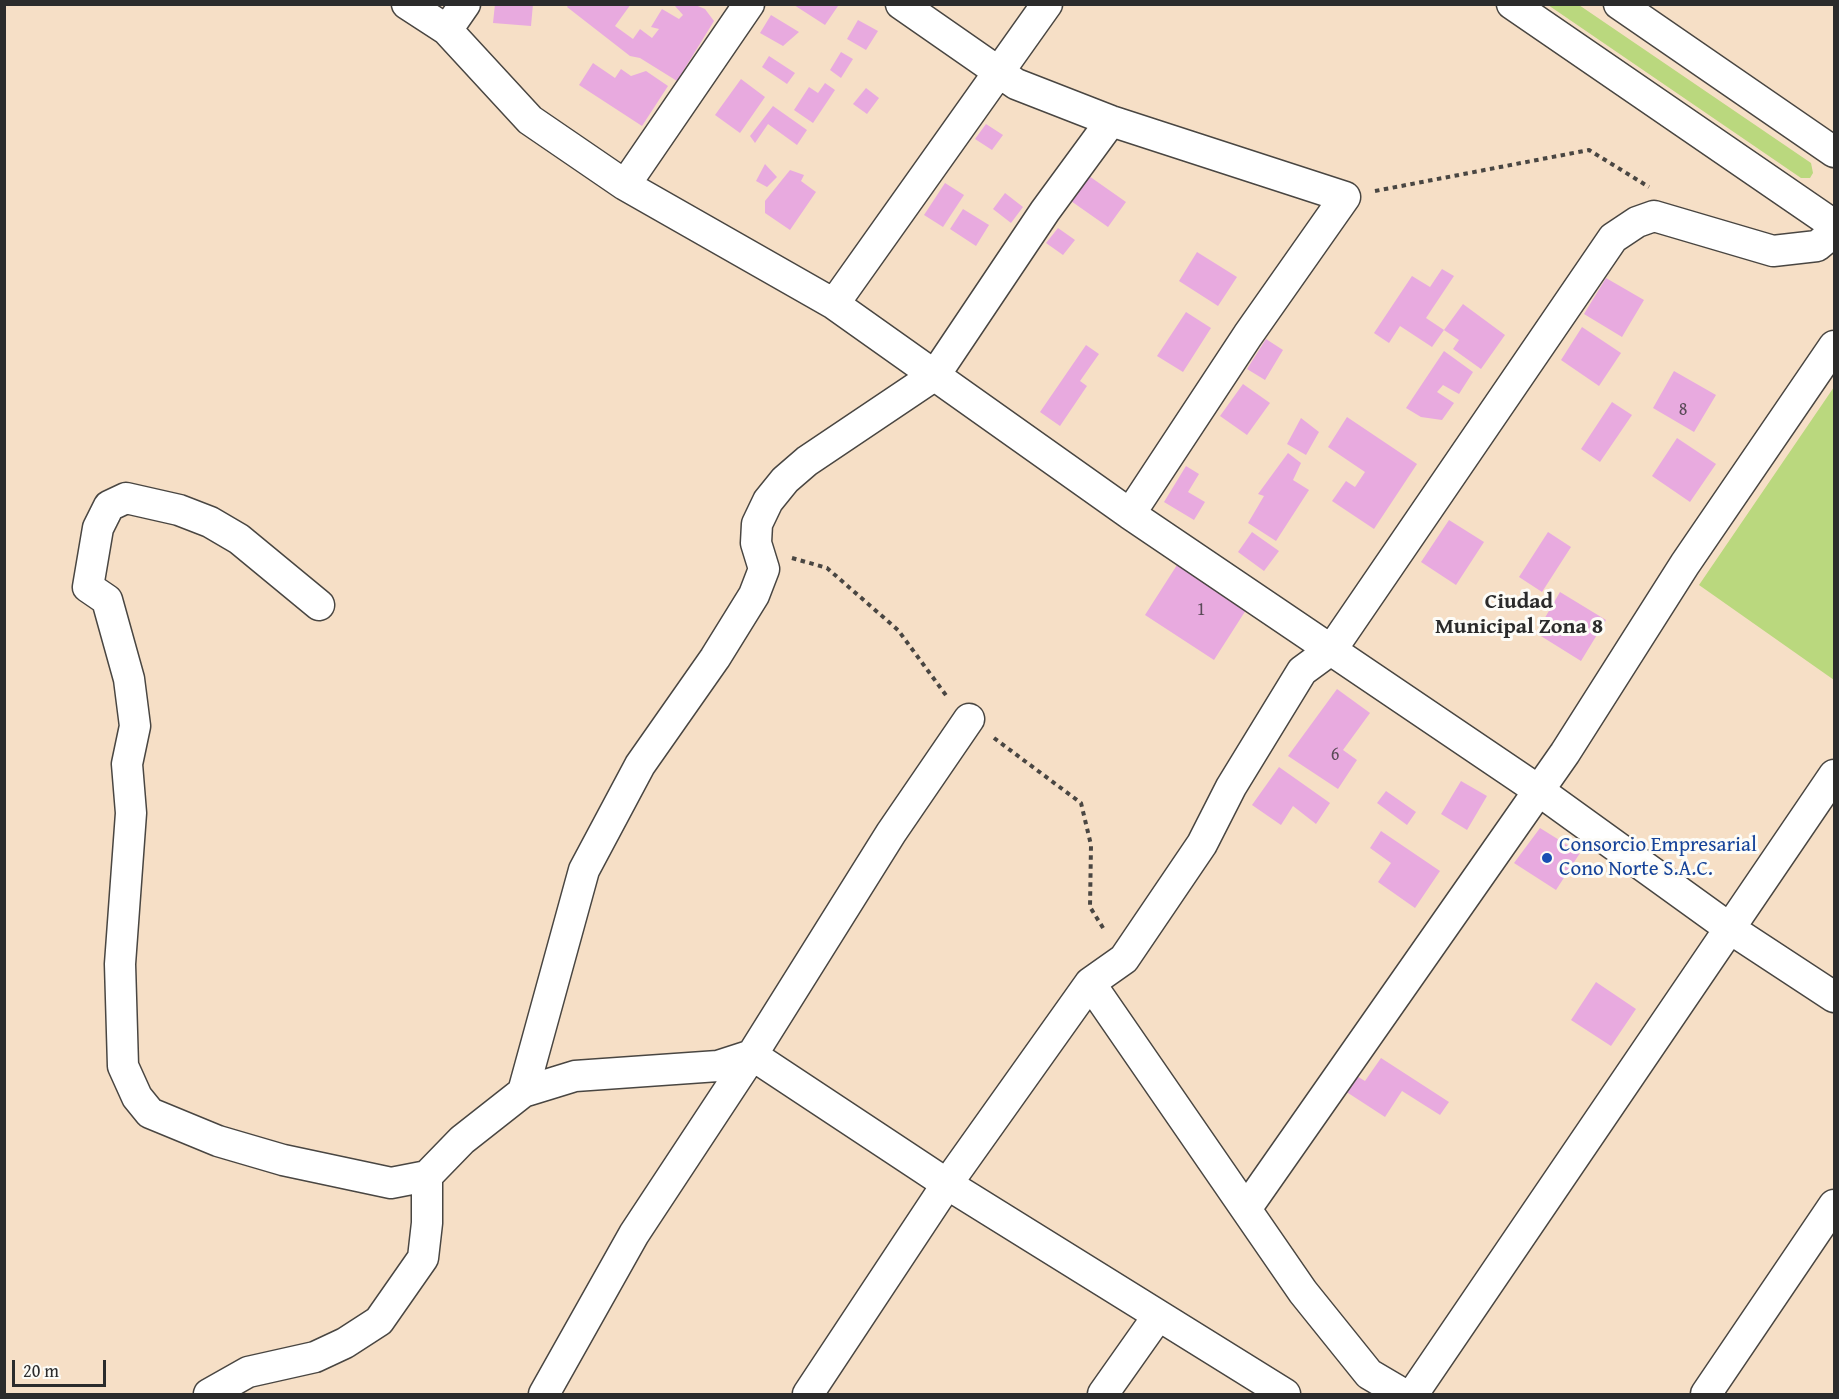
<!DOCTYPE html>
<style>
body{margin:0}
#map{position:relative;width:1839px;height:1399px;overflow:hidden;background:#f6dfc6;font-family:"Gentium Book Plus",serif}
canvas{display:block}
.frame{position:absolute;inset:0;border:6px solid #2b2b2b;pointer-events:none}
.scale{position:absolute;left:12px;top:1360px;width:94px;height:27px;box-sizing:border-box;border:3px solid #2b2b2b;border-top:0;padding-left:8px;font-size:18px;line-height:21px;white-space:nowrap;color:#2b2b2b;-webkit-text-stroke:4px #fdfcf7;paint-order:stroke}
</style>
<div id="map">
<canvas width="1839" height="1399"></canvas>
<div class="frame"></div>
<div class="scale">20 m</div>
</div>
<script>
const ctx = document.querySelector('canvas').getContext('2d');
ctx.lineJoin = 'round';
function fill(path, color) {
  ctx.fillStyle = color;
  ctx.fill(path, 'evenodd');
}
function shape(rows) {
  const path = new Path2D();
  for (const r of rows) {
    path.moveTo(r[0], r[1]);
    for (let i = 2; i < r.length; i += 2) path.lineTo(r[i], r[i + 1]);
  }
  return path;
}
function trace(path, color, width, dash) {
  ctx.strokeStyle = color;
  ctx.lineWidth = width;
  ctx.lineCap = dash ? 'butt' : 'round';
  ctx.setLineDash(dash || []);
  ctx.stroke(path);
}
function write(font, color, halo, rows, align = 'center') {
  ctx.font = font + ' "Gentium Book Plus",serif';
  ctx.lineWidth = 6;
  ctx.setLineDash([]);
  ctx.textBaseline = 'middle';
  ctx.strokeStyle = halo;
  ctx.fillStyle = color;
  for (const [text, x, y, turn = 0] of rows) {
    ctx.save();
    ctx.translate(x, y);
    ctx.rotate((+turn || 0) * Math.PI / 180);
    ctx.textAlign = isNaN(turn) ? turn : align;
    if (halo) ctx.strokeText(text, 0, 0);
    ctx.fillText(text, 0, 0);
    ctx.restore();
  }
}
const green = shape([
 [1548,5,1579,5,1811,163,1813,173,1810,178,1801,178],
 [1834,387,1834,680,1699,585]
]);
const building = shape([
 [495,4,533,4,531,26,493,23],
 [569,4,631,4,615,26,633,39,640,29,652,38,659,29,651,27,662,9,679,19,683,15,675,6,677,4,693,4,705,9,714,21,677,81,640,58,630,56,567,7],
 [794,5,835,5,838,6,825,25],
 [771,15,799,32,783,46,760,33],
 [858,20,878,31,866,50,847,39],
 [841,52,853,59,841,78,830,70],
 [769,56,795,73,787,84,762,67],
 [593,63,615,78,621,69,631,76,646,71,668,86,642,126,579,85],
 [741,79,765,97,740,133,715,115],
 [825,83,835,90,813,123,794,110,809,87,818,93],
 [866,88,879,98,867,114,853,104],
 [773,106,807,130,797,145,768,124,755,143,750,136],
 [986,124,1003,135,992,150,975,139],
 [765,164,777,177,767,187,756,181],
 [790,170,804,175,801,181,816,192,790,230,765,213,765,201],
 [1089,176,1126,202,1108,227,1071,201],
 [945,183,964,195,943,227,924,215],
 [1005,193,1023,207,1011,223,993,209],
 [963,209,989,225,976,246,950,229],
 [1058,228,1075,240,1063,255,1046,243],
 [1197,252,1237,277,1218,306,1179,281],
 [1442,269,1454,276,1426,318,1444,330,1432,347,1400,326,1389,343,1374,333,1412,276,1430,287],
 [1606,278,1644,300,1622,337,1584,314],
 [1463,304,1505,335,1481,369,1453,349,1459,340,1444,330],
 [1186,312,1211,328,1183,372,1157,356],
 [1582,327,1621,353,1599,386,1561,360],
 [1266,339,1283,350,1265,380,1247,369],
 [1086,345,1099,354,1080,381,1087,386,1060,426,1040,412],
 [1444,351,1473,372,1459,394,1443,385,1437,392,1454,403,1442,420,1421,417,1406,408],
 [1674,371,1716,395,1694,432,1653,408],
 [1243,384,1270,403,1247,435,1220,416],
 [1612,402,1632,415,1600,462,1581,449],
 [1347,417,1417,464,1374,529,1332,501,1346,481,1355,487,1365,472,1328,447],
 [1301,418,1319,432,1306,455,1287,444],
 [1677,438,1716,464,1690,502,1652,476],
 [1288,453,1301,463,1293,480,1309,490,1276,541,1248,523,1264,496,1258,494],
 [1186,466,1199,474,1188,492,1205,502,1194,520,1164,502],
 [1449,520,1484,542,1456,585,1421,562],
 [1252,532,1279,551,1264,571,1238,552],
 [1548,532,1571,547,1542,592,1519,577],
 [1177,565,1246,610,1214,660,1145,615],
 [1560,592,1606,620,1581,661,1536,633],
 [1337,689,1370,713,1343,750,1357,760,1338,789,1288,756],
 [1279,767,1330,803,1316,824,1293,806,1281,825,1252,805],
 [1461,781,1487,796,1467,830,1441,814],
 [1386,791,1416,812,1407,825,1377,803],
 [1540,828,1580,853,1556,890,1514,863],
 [1381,831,1440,871,1415,908,1378,882,1391,863,1370,848],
 [1596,982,1636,1009,1611,1046,1571,1020],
 [1381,1058,1449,1102,1440,1115,1402,1091,1385,1117,1345,1091,1355,1075,1365,1081]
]);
const path = shape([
 [1375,191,1589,150,1649,187],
 [792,558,827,568,898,630,948,698],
 [994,738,1081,803,1091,845,1090,907,1105,931]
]);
const minor = shape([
 [407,4,447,30,530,120,625,185,834,304,1130,514,1538,790,1732,930,1834,997],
 [901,4,1016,84,1111,121,1345,197,1248,335,1130,514],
 [1512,4,1834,225],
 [1619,4,1834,152],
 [447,30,465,4],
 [625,185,749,4],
 [834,304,1047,4],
 [319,605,239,539,210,522,179,510,126,498,109,506,98,528,88,587,107,600,129,679,135,726,127,764,131,813,120,964,123,1066,137,1097,150,1113,218,1141,283,1160,391,1183,427,1176],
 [1090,983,1303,1292,1369,1374,1403,1394],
 [523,1092,584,870,640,765,715,658,754,595,764,569,756,543,757,524,768,501,785,480,807,461,935,375,1045,211,1111,121],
 [1246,1209,1565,753,1685,564,1834,346],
 [209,1394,248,1372,315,1357,345,1343,379,1321,423,1258,427,1223,427,1176,462,1140,523,1092,575,1076,718,1066,752,1055,947,1184,1285,1394],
 [544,1394,634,1234,752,1055,891,833,969,719],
 [808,1394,947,1184,1090,983,1124,959,1202,844,1231,787,1302,671,1332,649,1613,238,1637,222,1654,216,1773,251,1817,246,1834,232],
 [1103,1394,1158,1316],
 [1413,1394,1834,775],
 [1706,1394,1834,1205]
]);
const markers = [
 [1547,858,6,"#1a4fb4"]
];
const numberNames = [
 ["8",1683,410],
 ["1",1201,610],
 ["6",1335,755]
];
const transitNames = [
 ["Consorcio Empresarial",1559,846],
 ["Cono Norte S.A.C.",1559,870]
];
const neighbourhoodNames = [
 ["Ciudad",1519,602],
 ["Municipal Zona 8",1519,627]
];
fill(green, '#bad87e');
fill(building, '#e8aadf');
trace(minor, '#494642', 33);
trace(path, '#494642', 4, [4.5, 4.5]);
trace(minor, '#fff', 30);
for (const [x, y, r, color] of markers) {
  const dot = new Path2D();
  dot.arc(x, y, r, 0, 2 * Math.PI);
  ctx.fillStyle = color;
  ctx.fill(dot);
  trace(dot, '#fdfcf7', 2);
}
write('18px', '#5a4b58', null, numberNames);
write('21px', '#164399', '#fdfcf7', transitNames, 'left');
write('bold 22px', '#2b2b2b', '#fdfcf7', neighbourhoodNames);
</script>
